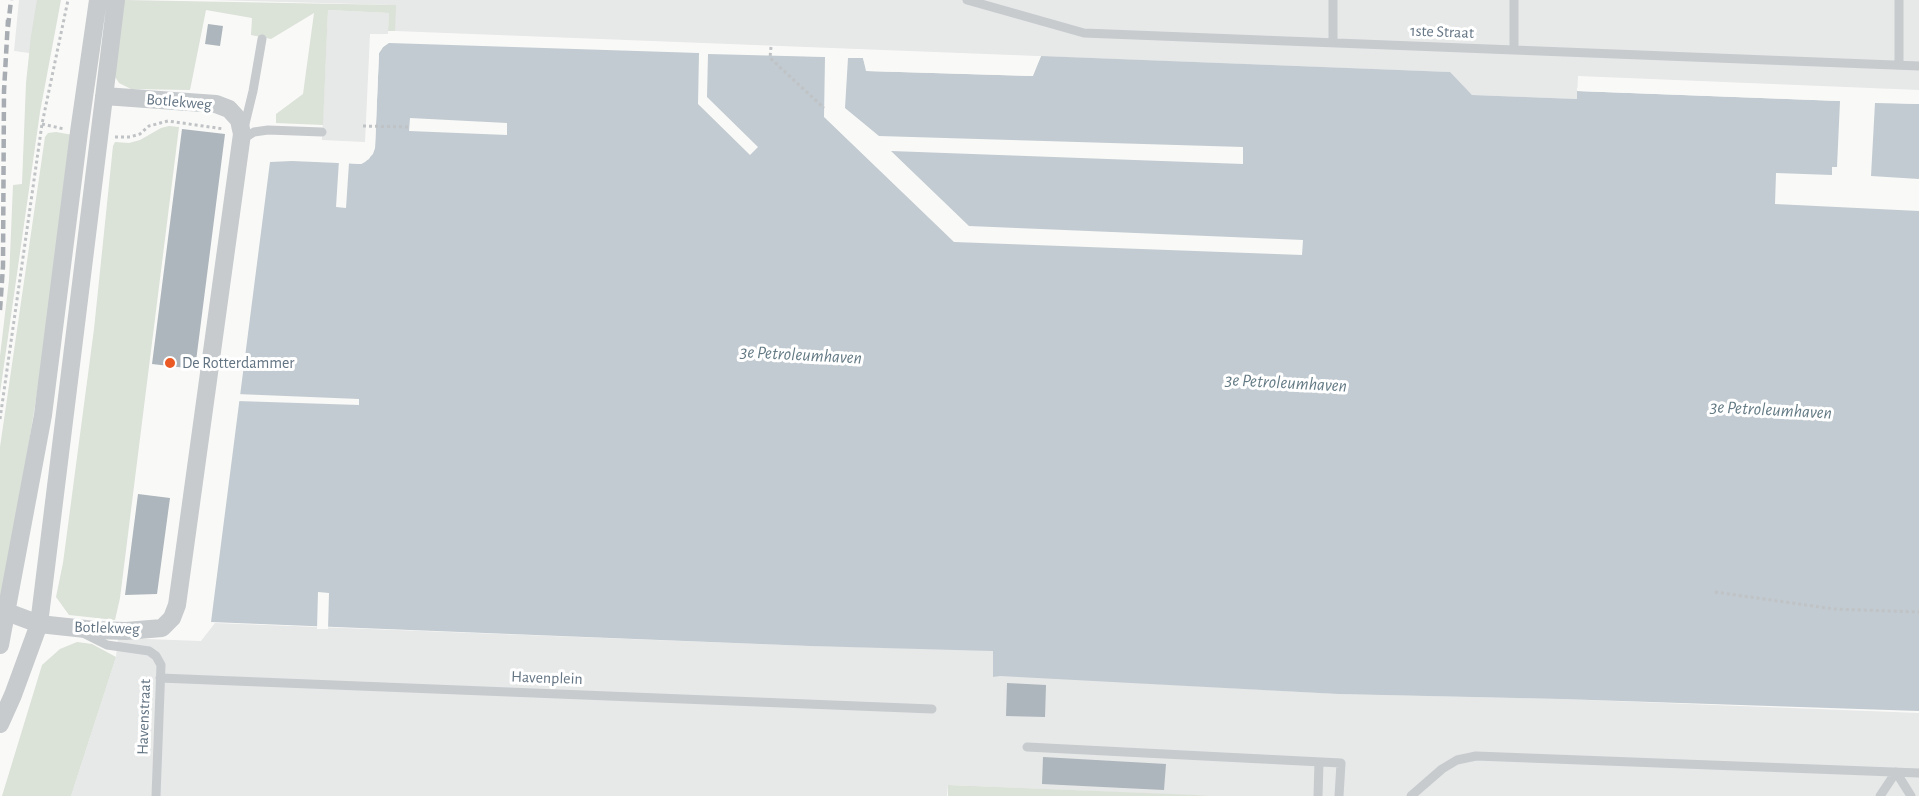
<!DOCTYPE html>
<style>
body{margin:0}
canvas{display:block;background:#f9f9f7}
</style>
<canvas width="1919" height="796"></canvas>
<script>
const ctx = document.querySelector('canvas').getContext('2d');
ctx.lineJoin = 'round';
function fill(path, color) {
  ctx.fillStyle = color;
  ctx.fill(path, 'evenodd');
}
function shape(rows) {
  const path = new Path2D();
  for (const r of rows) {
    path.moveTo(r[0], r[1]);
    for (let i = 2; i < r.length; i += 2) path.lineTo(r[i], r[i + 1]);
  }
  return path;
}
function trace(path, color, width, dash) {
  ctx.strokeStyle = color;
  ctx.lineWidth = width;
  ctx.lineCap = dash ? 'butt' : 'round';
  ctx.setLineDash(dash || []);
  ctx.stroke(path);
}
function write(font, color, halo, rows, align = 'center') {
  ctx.font = font + ' "Alegreya Sans",sans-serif';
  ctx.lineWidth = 6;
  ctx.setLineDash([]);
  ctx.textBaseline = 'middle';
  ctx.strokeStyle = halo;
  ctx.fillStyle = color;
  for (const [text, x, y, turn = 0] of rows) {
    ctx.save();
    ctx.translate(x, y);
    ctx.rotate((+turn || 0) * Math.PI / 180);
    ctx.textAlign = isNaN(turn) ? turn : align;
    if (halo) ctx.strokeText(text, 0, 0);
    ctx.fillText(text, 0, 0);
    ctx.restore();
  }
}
const built = shape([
 [19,0,47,0,37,54,14,51],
 [211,0,1919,0,1919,90,1578,76,1577,99,1472,95,1449,72,395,31,395,5],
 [328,10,389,13,388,34,370,34,365,142,322,140],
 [215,623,810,646,990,650,993,651,993,677,1000,675,1338,694,1562,699,1919,713,1919,796,1211,796,948,785,947,796,71,796,116,657,118,638,201,641]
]);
const green = shape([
 [37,0,61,0,40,112,0,393,0,356,9,280,13,185,22,184,26,83,31,36],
 [124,0,396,5,395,31,388,31,389,13,328,10,323,125,276,123,276,114,303,94,314,13,271,39,251,35,252,18,206,10,190,90,131,89,119,83,114,75],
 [169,126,179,127,120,598,115,620,69,615,56,597,63,563,94,329,113,146,115,142,129,143,140,140,161,128],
 [56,132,73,135,44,350,20,498,0,600,0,447,45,137,48,133],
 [77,642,92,644,116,657,71,796,2,796,42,665,60,649],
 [948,785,1196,795,1211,796,948,796]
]);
const water = shape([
 [395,42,863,58,867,71,1032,76,1041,56,1450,72,1472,95,1577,99,1577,91,1919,104,1919,711,1562,699,1338,694,1000,676,993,677,993,651,810,646,211,622,270,162,292,161,361,164,369,159,375,148,379,53,383,47,388,43]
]);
const pier = shape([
 [395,39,863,55,866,57,869,68,1031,73,1038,56,1041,56,1033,76,866,71,863,58,848,58,845,108,879,136,1243,147,1243,164,891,151,969,226,1303,240,1302,255,954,242,824,117,825,57,708,54,707,97,758,147,750,155,698,104,699,53,389,43,383,47,379,53,375,148,373,154,365,162,361,164,349,163,346,208,336,207,339,160,349,160,349,162,350,160,360,161,370,153,376,52,381,45,387,40],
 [1577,88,1919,101,1919,104,1875,103,1871,176,1919,179,1919,211,1775,204,1776,173,1832,175,1832,167,1837,167,1840,101,1577,91],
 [410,118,507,123,507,135,409,131],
 [237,394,359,399,359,405,237,401],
 [318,592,329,593,328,629,317,629]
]);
const building = shape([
 [208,24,223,26,220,46,205,44],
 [182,129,225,134,195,369,152,364],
 [138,494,170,498,157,594,125,595],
 [1007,683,1046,685,1045,717,1006,716],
 [1043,757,1166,764,1164,790,1042,784]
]);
const path = shape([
 [771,47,770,58,824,108],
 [42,124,64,129],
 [363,126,409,127],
 [115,137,130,137,140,134,149,126,168,121,224,129],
 [0,419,42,124,68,0],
 [1715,592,1834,609,1919,612]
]);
const lane = shape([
 [967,0,1084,33,1919,66],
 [1333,43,1333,0],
 [1514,50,1514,0],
 [1899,65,1899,0],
 [244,128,253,91,262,39],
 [243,139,254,132,268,130,322,132],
 [83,633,107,645,149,651,156,656,161,665,156,796],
 [160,678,932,709],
 [1027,747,1341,763,1339,796],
 [1318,796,1319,762],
 [1411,796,1442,769,1457,760,1476,756,1919,773],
 [1880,796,1896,772,1911,796]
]);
const street = shape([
 [7,612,39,624,95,630,126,631,162,628,172,618,177,605,242,134,239,120,229,109,216,104,104,96],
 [0,645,43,415,79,132,98,0],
 [0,724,13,695,39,624,116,0]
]);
const rail = shape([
 [8,27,11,0],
 [0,310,3,266,4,91,8,20]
]);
const markers = [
 [170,363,6,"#eb5a25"]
];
const streetNames = [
 ["1ste Straat",1442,32,2],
 ["Botlekweg",179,102,5],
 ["Botlekweg",107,628,2],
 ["Havenplein",547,678,2],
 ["Havenstraat",144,717,-88]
];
const poiNames = [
 ["De Rotterdammer",182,363]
];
const waterNames = [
 ["3e Petroleumhaven",801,355,3],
 ["3e Petroleumhaven",1286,383,3],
 ["3e Petroleumhaven",1771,410,3]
];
fill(built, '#e7e8e8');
fill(green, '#dbe2d8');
fill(water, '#c2cbd1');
fill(pier, '#f9f9f7');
fill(building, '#adb6bc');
trace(path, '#c0c3c5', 3, [3, 3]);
trace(lane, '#c7cbce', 9);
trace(street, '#c7cbce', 18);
trace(rail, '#a7adb3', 4.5, [9, 4.5]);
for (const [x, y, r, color] of markers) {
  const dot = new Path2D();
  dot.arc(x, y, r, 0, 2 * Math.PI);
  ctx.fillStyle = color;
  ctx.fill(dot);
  trace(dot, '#fff', 2);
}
write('16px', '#637483', '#fff', streetNames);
write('16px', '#637483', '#fff', poiNames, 'left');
write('italic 18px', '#637a84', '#fff', waterNames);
</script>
